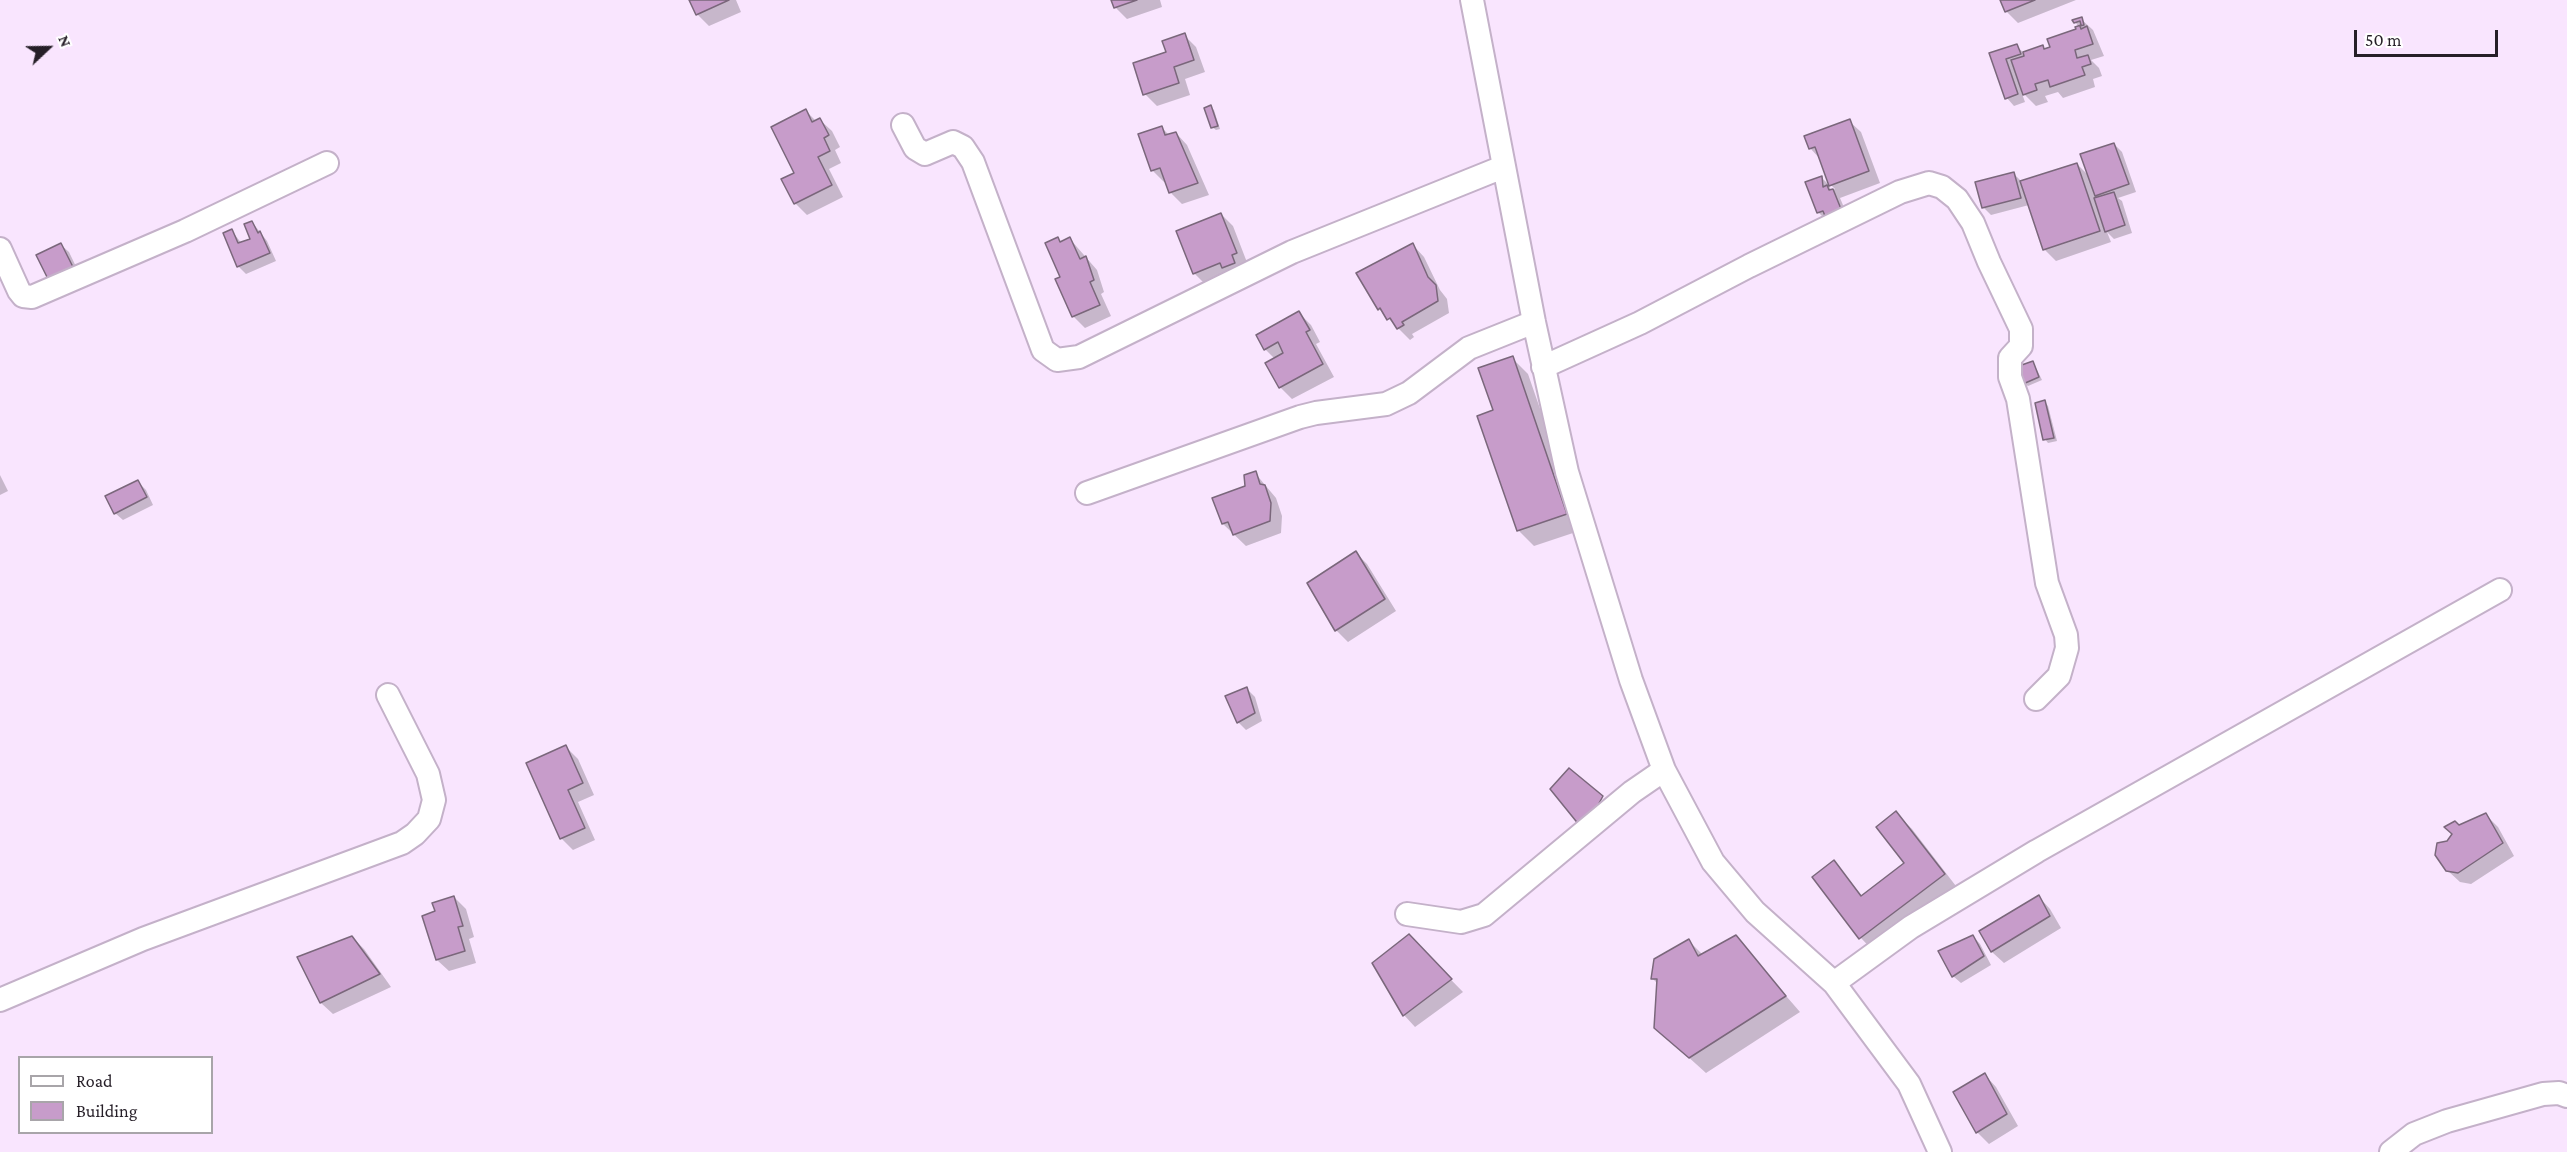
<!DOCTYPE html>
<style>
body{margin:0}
#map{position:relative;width:2567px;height:1152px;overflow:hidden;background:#f9e5fe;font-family:"Crimson Pro",serif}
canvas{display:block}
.legend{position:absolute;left:18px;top:1056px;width:195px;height:78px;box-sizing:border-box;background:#fff;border:2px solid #a8a5a9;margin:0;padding:8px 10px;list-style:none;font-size:18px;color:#261f28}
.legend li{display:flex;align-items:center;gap:12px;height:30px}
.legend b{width:30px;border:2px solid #a8a5a9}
.north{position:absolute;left:18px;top:18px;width:60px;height:60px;-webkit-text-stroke:4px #fff;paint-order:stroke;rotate:68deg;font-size:16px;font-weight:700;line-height:24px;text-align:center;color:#261f28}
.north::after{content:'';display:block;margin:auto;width:21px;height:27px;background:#261f28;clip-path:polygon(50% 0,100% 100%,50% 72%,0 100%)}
.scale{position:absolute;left:2354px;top:30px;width:144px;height:27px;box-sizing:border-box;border:3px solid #261f28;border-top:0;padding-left:8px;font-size:18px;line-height:21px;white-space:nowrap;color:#261f28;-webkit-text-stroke:4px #fff;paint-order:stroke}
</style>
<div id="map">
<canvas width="2567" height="1152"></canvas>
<ul class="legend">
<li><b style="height:8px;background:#fff"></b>Road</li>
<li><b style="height:16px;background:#c79cca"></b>Building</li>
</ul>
<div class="north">N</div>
<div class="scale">50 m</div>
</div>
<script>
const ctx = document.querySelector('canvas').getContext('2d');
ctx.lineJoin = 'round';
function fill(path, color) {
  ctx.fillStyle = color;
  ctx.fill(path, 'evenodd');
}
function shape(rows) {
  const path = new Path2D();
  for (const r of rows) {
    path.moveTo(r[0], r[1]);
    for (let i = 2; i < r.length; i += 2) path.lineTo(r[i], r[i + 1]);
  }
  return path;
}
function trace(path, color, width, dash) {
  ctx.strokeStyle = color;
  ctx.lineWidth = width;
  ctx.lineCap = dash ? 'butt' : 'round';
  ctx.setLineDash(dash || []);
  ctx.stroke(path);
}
const shadow = shape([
 [691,0,736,0,741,12,709,26,697,14],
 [1113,0,1160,0,1162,7,1127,19,1115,7],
 [2001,0,2076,0,2018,23,2006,11],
 [2081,19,2093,30,2104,56,2091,60,2099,68,2102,76,2093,79,2095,87,2063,98,2058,92,2045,96,2048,102,2036,106,2021,91,2025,102,2014,106,2007,98,1991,54,2016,46,2024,53,2042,47,2045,50,2051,47,2078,30,2079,27,2075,22],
 [1184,35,1196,47,1205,72,1185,79,1190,95,1157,106,1145,94,1134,64,1168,53],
 [1210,107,1214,110,1220,129,1216,130,1212,127],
 [806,111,816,121,820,120,832,131,840,147,835,150,841,163,829,169,843,197,807,215,795,203],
 [1849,121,1861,132,1880,183,1840,198,1848,217,1826,220,1818,212,1821,177,1829,185,1831,191,1835,189,1831,185,1821,160,1810,148],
 [1161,127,1169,135,1176,133,1187,145,1209,195,1182,204,1171,193,1166,181,1164,182,1152,170],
 [2114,144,2122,152,2136,192,2118,198,2122,201,2132,233,2114,239,2107,232,2111,242,2056,261,2044,249,2029,205,1991,215,1983,207,2013,173,2021,181,2077,164,2090,177],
 [1221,214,1233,226,1248,265,1206,285,1194,273],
 [252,222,267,241,276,261,246,274,238,266,232,231,242,244,252,239],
 [1057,239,1061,243,1070,239,1097,270,1104,292,1101,294,1111,316,1085,328,1073,316,1062,278],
 [61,245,69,252,80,275,57,286],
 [1413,245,1424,257,1440,290,1447,299,1449,313,1412,334,1414,337,1410,340,1379,309],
 [1299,313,1311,325,1320,342,1316,344,1334,377,1292,399,1280,387,1267,363,1275,359,1265,349],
 [1512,358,1528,374,1582,530,1534,546,1518,530,1494,411],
 [2033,362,2042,380,2028,386,2024,383],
 [2045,402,2048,406,2057,441,2048,443,2045,439],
 [1255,473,1276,498,1282,516,1281,533,1246,546,1223,524],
 [0,475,8,491,0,495],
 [138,482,146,490,153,505,123,520,115,513],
 [1355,552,1367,564,1396,611,1348,642,1336,630],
 [1247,689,1255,697,1262,721,1246,730,1238,722],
 [566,747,578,759,594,795,578,802,595,840,573,850,561,838],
 [1896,813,1912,829,1959,890,1876,954,1861,938,1814,878,1834,862,1863,897,1906,863],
 [2486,815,2498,827,2514,856,2471,884,2460,882,2447,870,2448,842,2459,826],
 [454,897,466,909,474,937,469,939,476,963,449,971,437,960,437,912],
 [2039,897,2050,909,2061,928,2004,963,1992,952,1981,932],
 [1408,936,1463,992,1415,1027,1404,1015,1374,964],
 [1973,936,1980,944,1991,965,1961,983,1953,976],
 [352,937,364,949,391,987,333,1014,321,1003,299,958],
 [1735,937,1800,1012,1706,1073,1655,1027,1658,984,1653,979,1689,941,1703,955],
 [1985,1075,1996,1087,2018,1126,1989,1144,1977,1132]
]);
const building = shape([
 [689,0,729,0,696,15,689,0],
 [1111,0,1137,0,1114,8,1111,0],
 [2000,0,2035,0,2005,12,2000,0],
 [2082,17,2084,25,2080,26,2081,29,2087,26,2093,44,2075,50,2077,58,2088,55,2091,64,2082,67,2085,75,2050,87,2048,80,2035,84,2037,90,2023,95,2011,60,2024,56,2023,52,2043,45,2044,49,2050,47,2047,39,2076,29,2075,27,2081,25,2080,21,2074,23,2072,20,2082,17],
 [1185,33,1194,60,1174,67,1179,83,1143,95,1133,63,1166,52,1162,41,1185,33],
 [2017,44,2021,54,2006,59,2018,94,2005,99,1989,53,2017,44],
 [1211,105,1218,126,1211,128,1204,108,1211,105],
 [806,109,812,122,820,118,829,135,824,138,830,151,818,157,832,185,794,204,781,179,794,173,771,127,806,109],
 [1850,119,1869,171,1829,186,1815,147,1809,149,1804,136,1850,119],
 [1162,126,1165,135,1176,132,1198,183,1169,193,1160,168,1151,171,1138,134,1162,126],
 [2114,143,2129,184,2095,196,2080,154,2114,143],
 [2077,163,2100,231,2043,250,2020,181,2077,163],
 [2014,172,2021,198,1982,208,1975,182,2014,172],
 [1822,176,1823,187,1827,185,1829,190,1833,189,1841,209,1825,216,1823,211,1817,213,1805,182,1822,176],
 [2114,192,2125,225,2105,232,2094,198,2114,192],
 [1221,213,1237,253,1232,255,1235,263,1222,268,1220,263,1193,274,1176,231,1221,213],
 [252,221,258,233,260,231,270,253,237,267,223,233,232,229,238,243,250,239,244,224,252,221],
 [1058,237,1060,242,1070,237,1080,259,1086,256,1094,280,1090,282,1100,305,1072,317,1055,279,1060,277,1045,243,1058,237],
 [61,243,73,267,48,279,36,255,61,243],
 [1413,243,1428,277,1436,285,1438,301,1402,322,1404,325,1397,329,1390,318,1387,320,1380,308,1378,310,1356,273,1413,243],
 [1299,311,1310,330,1306,332,1323,364,1279,388,1265,363,1283,353,1278,342,1264,350,1256,335,1299,311],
 [1513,356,1567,514,1517,531,1477,416,1493,410,1478,368,1513,356],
 [2033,361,2039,377,2023,384,2016,367,2033,361],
 [2045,400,2054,438,2043,440,2035,403,2045,400],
 [1256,471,1260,484,1265,485,1271,503,1270,521,1233,535,1228,522,1222,524,1212,498,1245,486,1244,475,1256,471],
 [138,480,147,497,114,514,105,496,138,480],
 [1356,551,1385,599,1335,631,1307,583,1356,551],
 [1247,687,1255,713,1237,723,1225,696,1247,687],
 [566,745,583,783,568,790,585,828,560,839,526,763,566,745],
 [1569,768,1603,796,1584,831,1550,789,1569,768],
 [1896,811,1945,874,1859,939,1812,877,1834,860,1861,896,1904,863,1876,827,1896,811],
 [2486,813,2503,843,2458,873,2446,871,2435,855,2437,843,2447,841,2452,834,2444,827,2455,821,2459,825,2486,813],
 [2039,895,2050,916,1991,952,1979,931,2039,895],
 [454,896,463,926,458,927,465,951,436,960,422,916,435,911,432,903,454,896],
 [1409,934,1452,979,1403,1016,1372,963,1409,934],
 [1736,935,1786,996,1689,1058,1654,1028,1657,979,1651,979,1654,959,1689,939,1698,956,1736,935],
 [1973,935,1984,956,1952,977,1938,951,1973,935],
 [352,936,380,974,320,1003,297,957,352,936],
 [1985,1073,2007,1114,1976,1133,1953,1092,1985,1073]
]);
const minor = shape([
 [1472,0,1534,322,1567,472,1631,680,1664,770,1713,862,1755,912,1834,983,1909,1084,1940,1152],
 [903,125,915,148,925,154,953,142,963,147,973,162,1043,350,1057,360,1079,357,1292,252,1503,167],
 [0,249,19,291,23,296,32,297,185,231,327,163],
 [1543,367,1640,323,1749,266,1900,192,1929,183,1942,187,1957,199,1973,223,1989,262,2021,329,2021,346,2010,358,2010,377,2018,399,2047,583,2066,635,2067,648,2059,676,2036,699],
 [1087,493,1300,417,1316,413,1386,404,1409,393,1469,348,1534,322],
 [1407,914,1461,922,1484,915,1632,792,1664,770],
 [1834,983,1911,927,2037,851,2500,590],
 [0,1000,143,939,402,843,415,834,429,819,434,800,428,774,388,695],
 [2391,1152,2414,1134,2447,1121,2543,1094,2559,1093,2567,1096]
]);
fill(shadow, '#0003');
fill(building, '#c79cca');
trace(building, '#7a677b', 1.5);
trace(minor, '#c4b1c9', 26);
trace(minor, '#fff', 22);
</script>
